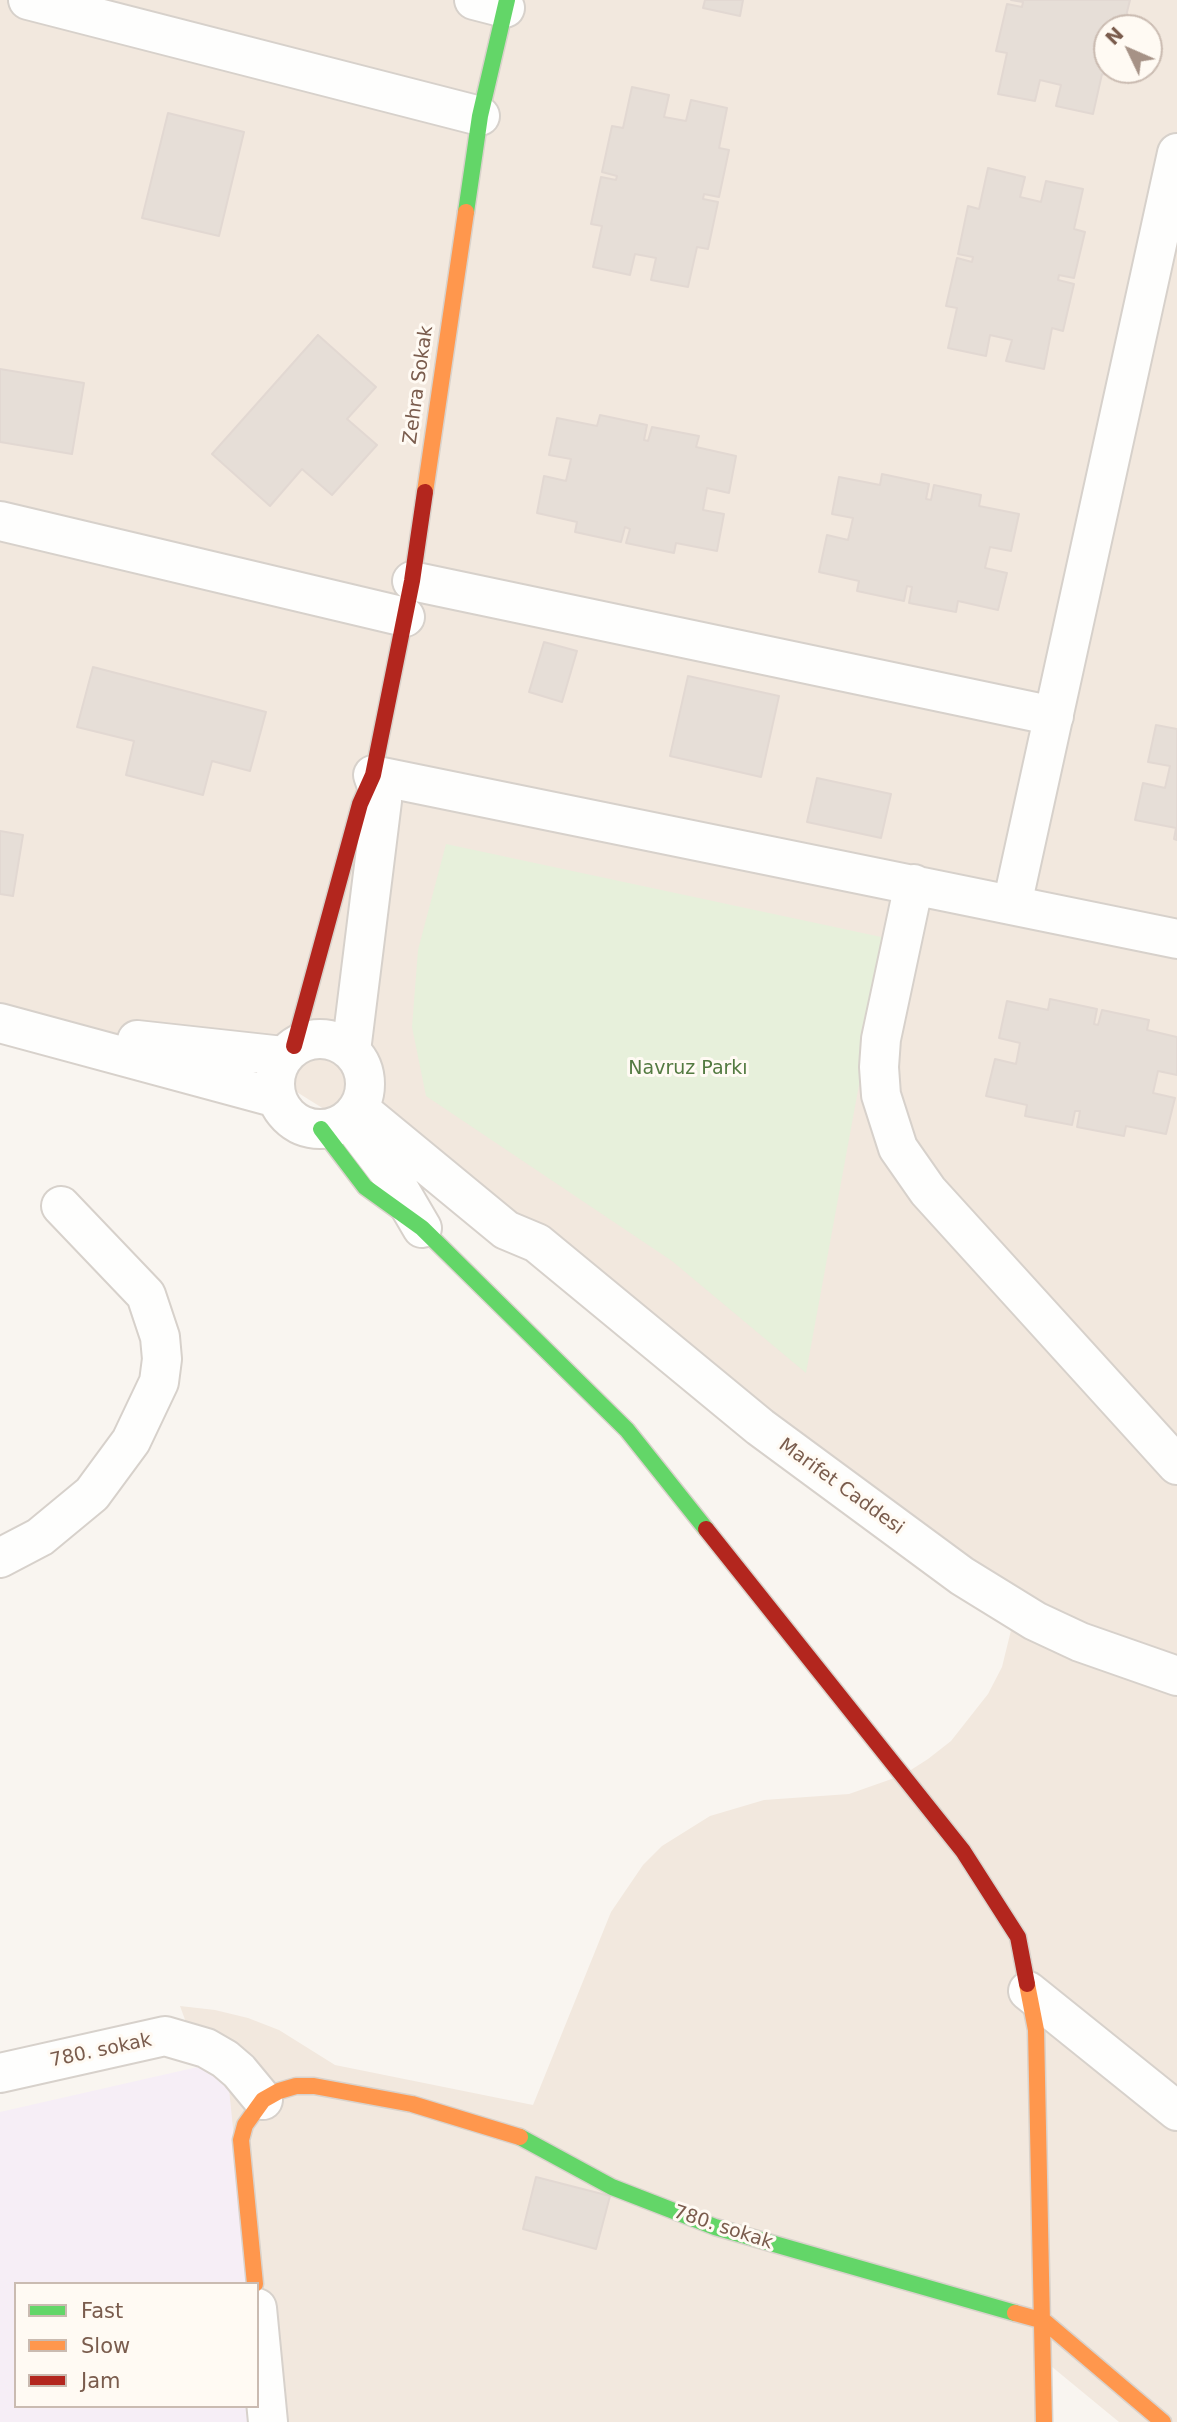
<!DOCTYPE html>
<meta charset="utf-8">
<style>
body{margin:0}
#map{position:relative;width:1177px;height:2422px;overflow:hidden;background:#f9f5f0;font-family:"DejaVu Sans",sans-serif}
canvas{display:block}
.legend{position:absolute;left:14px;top:2282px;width:245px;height:126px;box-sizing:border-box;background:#fffaf3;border:2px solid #cabbb1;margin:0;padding:9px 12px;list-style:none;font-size:21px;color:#7a5c4d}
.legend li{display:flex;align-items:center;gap:14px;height:35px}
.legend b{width:35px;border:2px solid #cabbb1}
.north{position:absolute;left:1093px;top:14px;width:70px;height:70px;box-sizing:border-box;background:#fffaf3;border:2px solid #cabbb1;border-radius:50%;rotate:314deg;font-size:19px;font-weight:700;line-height:28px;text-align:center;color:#7a5c4d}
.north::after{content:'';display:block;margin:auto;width:24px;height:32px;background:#a69286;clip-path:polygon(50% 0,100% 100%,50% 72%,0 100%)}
</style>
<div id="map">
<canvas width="1177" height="2422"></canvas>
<ul class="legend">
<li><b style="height:9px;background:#63d668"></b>Fast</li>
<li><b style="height:9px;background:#ff974d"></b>Slow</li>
<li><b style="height:9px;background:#b3261e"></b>Jam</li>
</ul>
<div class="north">N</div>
</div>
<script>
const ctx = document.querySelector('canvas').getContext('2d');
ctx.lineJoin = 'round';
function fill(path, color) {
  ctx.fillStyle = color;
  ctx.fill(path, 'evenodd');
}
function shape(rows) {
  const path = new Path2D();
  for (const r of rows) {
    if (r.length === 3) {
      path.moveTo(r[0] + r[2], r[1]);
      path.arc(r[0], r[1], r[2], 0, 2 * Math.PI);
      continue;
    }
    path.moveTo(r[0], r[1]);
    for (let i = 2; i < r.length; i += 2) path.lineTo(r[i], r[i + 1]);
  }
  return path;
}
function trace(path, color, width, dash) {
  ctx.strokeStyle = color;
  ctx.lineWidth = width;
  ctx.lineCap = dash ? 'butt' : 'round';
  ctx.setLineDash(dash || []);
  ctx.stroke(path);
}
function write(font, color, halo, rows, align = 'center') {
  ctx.font = font + ' "DejaVu Sans",sans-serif';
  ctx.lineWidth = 6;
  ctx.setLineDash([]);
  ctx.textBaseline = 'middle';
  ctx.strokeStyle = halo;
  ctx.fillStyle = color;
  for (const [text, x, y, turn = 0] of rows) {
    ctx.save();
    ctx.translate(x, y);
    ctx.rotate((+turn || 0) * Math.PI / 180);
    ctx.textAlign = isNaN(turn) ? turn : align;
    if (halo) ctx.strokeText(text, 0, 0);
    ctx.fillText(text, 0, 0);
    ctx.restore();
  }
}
const residential = shape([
 [0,0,1177,0,1177,2422,1119,2422,1040,2357,1035,2422,263,2422,257,2364,202,2066,180,2006,215,2010,248,2018,279,2030,335,2065,533,2105,611,1912,643,1865,662,1846,710,1816,764,1800,849,1794,903,1775,928,1759,951,1741,988,1694,1002,1667,1016,1610,340,1119,255,1066,0,1014],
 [1107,28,1149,28,1149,70,1107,70]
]);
const education = shape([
 [202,2066,229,2089,249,2284,16,2284,16,2406,257,2406,263,2422,0,2422,0,2112]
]);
const green = shape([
 [446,844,886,938,806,1373,672,1261,426,1096,412,1027,418,950]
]);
const building = shape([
 [705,0,743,0,740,16,703,8,705,0],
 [1011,0,1130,0,1124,24,1110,21,1108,26,1119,28,1107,28,1107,70,1114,70,1113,76,1102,74,1093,114,1056,106,1061,85,1040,80,1035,101,998,94,1007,53,996,51,1007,4,1022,7,1023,2,1011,0],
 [632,87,669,95,664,117,686,121,691,100,727,108,719,148,729,150,719,197,704,194,703,199,718,202,708,249,697,247,688,287,651,280,656,258,635,254,630,275,593,267,602,226,591,224,601,177,616,180,617,176,602,172,612,126,623,128,632,87],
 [168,113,244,132,219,236,142,218,168,113],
 [988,168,1025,177,1020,197,1041,202,1046,181,1083,189,1074,229,1085,232,1074,278,1059,275,1058,280,1074,284,1063,331,1052,328,1044,369,1006,361,1012,340,990,335,986,356,948,348,957,308,946,306,957,258,972,262,973,257,958,254,968,206,979,209,988,168],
 [318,335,376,387,347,419,377,445,332,495,302,469,270,506,212,454,318,335],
 [0,369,84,383,72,454,0,442,0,369],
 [600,415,647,425,644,440,648,441,652,427,699,436,696,447,736,456,729,493,707,488,703,510,724,514,717,551,676,543,674,553,626,543,630,529,625,527,621,542,575,532,577,522,537,513,544,476,566,481,571,459,549,455,557,418,597,426,600,415],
 [882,474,929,484,926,499,931,500,934,485,981,495,979,506,1019,514,1011,551,990,547,985,568,1007,573,998,610,958,601,956,612,909,603,912,587,907,586,904,601,857,591,859,581,819,572,827,535,848,540,853,518,832,514,839,477,880,485,882,474],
 [544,642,577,651,562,702,529,692,544,642],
 [93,667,266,712,250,771,212,761,203,795,126,775,134,741,77,727,93,667],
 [688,676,779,696,761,777,670,756,688,676],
 [1156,725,1177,729,1177,840,1174,839,1176,828,1135,820,1143,783,1165,788,1170,766,1148,762,1156,725],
 [817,778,891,794,881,838,807,822,817,778],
 [0,831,23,835,13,896,0,894,0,831],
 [1050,999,1097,1009,1094,1024,1098,1025,1102,1010,1149,1020,1147,1030,1177,1037,1177,1075,1158,1071,1153,1093,1175,1098,1166,1134,1126,1126,1124,1136,1077,1127,1080,1111,1075,1111,1072,1125,1025,1116,1027,1105,986,1096,995,1059,1016,1064,1020,1043,999,1038,1007,1001,1048,1010,1050,999],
 [536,2177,610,2196,596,2249,523,2229,536,2177]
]);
const street = shape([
 [28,0,480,116],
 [474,0,505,8],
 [0,521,405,617],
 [412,581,1054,716],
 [914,884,881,1039,879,1067,881,1095,898,1148,928,1191,1177,1465],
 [1012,905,1177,153],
 [0,1023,277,1098],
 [320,1084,45],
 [137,1040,283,1056],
 [351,1051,382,801,373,775,1177,939],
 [358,1108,506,1230,537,1243,760,1427,962,1576,1035,1621,1080,1642,1177,1676],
 [349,1120,391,1175,422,1228],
 [0,1558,40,1537,92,1494,131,1441,159,1382,162,1359,160,1337,146,1295,61,1206],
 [1028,1991,1177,2111],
 [0,2073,165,2036,206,2048,225,2059,239,2071,263,2100],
 [257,2308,268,2422]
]);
const fast = shape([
 [466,212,480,116,507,0],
 [321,1129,365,1187,422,1228,627,1430,706,1529],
 [520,2137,612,2187,715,2227,1015,2313]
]);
const slow = shape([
 [425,492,466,212],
 [1027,1984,1036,2030,1044,2422],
 [255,2284,241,2140,245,2125,263,2100,279,2091,296,2086,314,2086,412,2104,520,2137],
 [1015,2313,1044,2321,1163,2422]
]);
const jam = shape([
 [294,1046,360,804,373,775,412,581,425,492],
 [706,1529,963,1851,1018,1937,1027,1984]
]);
const streetNames = [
 ["Zehra Sokak",419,385,-82],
 ["Marifet Caddesi",841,1487,36],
 ["780. sokak",101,2051,-12],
 ["780. sokak",723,2228,18]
];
const parkNames = [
 ["Navruz Parkı",688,1069]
];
fill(residential, '#f2e8de');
fill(education, '#f6eef6');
fill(green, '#e7f0db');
fill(building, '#e6ded7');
trace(building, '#e2d8d2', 2);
trace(street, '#d7d1cb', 42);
trace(fast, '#d9d2cb', 19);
trace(slow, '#d9d2cb', 19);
trace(jam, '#d9d2cb', 19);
trace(street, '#fefefd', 38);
trace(fast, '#63d668', 16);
trace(slow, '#ff974d', 16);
trace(jam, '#b3261e', 16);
write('19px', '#7a5c4d', '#fffaf3', streetNames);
write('19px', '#537a41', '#fffaf3', parkNames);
</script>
